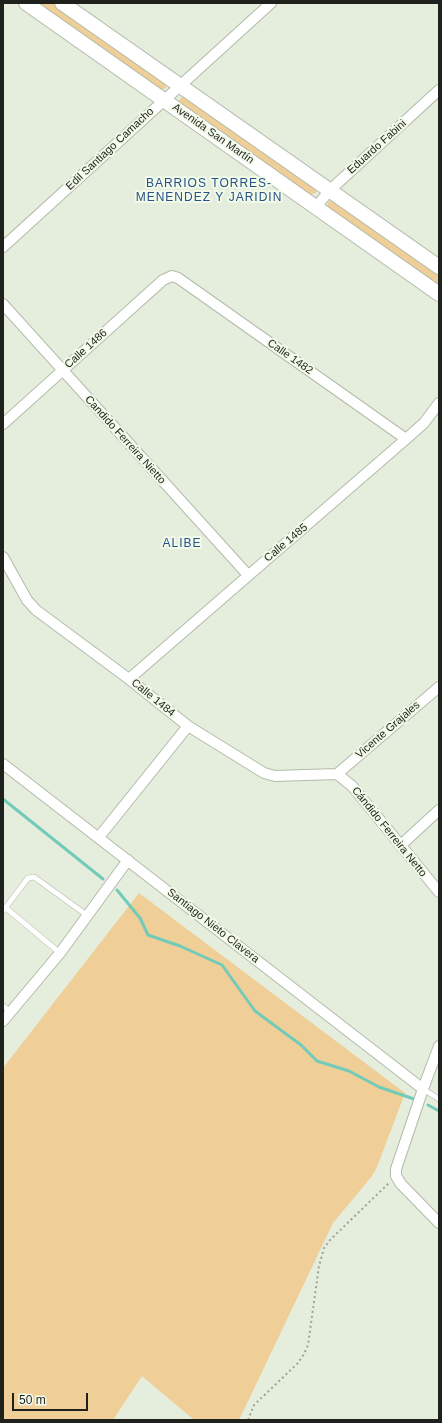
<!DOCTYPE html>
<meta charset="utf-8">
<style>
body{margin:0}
#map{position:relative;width:442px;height:1423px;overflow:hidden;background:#e5eddd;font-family:Arial,sans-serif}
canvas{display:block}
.frame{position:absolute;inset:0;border:4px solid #1f221c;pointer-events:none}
.scale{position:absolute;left:12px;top:1393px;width:76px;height:18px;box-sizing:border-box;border:2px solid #1f221c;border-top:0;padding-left:5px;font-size:12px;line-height:14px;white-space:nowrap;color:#1f221c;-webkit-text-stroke:3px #f2faea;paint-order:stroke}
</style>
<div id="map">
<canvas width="442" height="1423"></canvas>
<div class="frame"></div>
<div class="scale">50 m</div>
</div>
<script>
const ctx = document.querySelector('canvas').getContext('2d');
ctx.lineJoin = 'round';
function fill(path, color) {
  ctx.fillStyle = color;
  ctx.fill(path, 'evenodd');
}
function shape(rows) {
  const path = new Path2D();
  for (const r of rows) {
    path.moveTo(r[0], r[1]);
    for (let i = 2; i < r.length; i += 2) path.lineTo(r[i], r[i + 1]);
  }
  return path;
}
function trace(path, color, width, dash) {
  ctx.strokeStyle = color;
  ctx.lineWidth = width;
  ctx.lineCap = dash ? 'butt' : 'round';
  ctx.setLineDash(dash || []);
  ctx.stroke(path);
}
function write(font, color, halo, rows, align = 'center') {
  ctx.font = font + ' Arial,sans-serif';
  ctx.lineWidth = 4;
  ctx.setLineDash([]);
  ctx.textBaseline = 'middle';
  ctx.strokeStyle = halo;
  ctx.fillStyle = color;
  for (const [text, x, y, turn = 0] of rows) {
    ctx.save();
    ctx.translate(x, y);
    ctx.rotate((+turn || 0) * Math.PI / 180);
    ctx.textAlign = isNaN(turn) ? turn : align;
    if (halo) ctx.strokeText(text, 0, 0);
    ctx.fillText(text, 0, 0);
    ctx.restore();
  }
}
const green = shape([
 [37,3,53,3,167,82,166,88,161,90],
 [183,96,317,190,316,193,310,195,180,103,179,100],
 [333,200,439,273,439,286,328,208,328,202],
 [139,893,405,1093,377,1167,372,1176,333,1223,240,1418,237,1420,194,1420,142,1376,113,1420,3,1420,3,1068]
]);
const stream = shape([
 [3,799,103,879],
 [117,890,140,918,148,935,180,946,222,965,255,1011,301,1045,317,1061,349,1071,379,1087,414,1099],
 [428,1105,439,1111]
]);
const path = shape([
 [248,1420,254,1405,298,1363,304,1354,308,1345,319,1266,324,1248,330,1240,389,1183]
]);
const lane = shape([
 [6,908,60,953],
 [3,911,28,878,34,877,88,916],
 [3,1006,11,1012],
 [423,1089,439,1099]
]);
const street = shape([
 [317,206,329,191,439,90],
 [3,247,271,3],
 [3,304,248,575],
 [3,424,163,280,172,276,178,278,406,439],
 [3,557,27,600,36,610,129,679,188,726,264,773,275,776,337,774],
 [129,679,406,439,424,423,439,403],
 [3,764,423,1089],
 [337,774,352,786,439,892],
 [337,774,439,687],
 [99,837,188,726],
 [401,845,439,810],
 [3,1021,60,953,128,860],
 [439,1046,423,1089,396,1169,396,1176,401,1184,439,1223]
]);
const secondary = shape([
 [26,3,439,294],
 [62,3,439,267]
]);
const streetNames = [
 ["Avenida San Martín",213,134,35],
 ["Eduardo Fabini",377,147,-42],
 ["Edil Santiago Camacho",110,149,-43],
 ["Calle 1486",86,349,-42],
 ["Calle 1482",290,357,35],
 ["Candido Ferreira Nietto",125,440,48],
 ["Calle 1485",286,543,-40],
 ["Calle 1484",153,698,39],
 ["Vicente Grajales",388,730,-41],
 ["Cándido Ferreira Netto",389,832,51],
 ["Santiago Nieto Clavera",213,926,38]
];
const neighbourhoodNames = [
 ["BARRIOS TORRES-",209,184],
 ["MENENDEZ Y JARIDIN",209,198],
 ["ALIBE",182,544]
];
fill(green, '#f0ce97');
trace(stream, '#72cbb9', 3);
trace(lane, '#b3bbab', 6);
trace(street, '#b3bbab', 12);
trace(secondary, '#b3bbab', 16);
trace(path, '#9da397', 2, [2, 3]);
trace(lane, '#fff', 5);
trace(street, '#fff', 10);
trace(secondary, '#fff', 14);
write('11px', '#1f221c', '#f2faea', streetNames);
ctx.letterSpacing = '1px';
write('12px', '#265287', '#f2faea', neighbourhoodNames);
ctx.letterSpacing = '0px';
</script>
